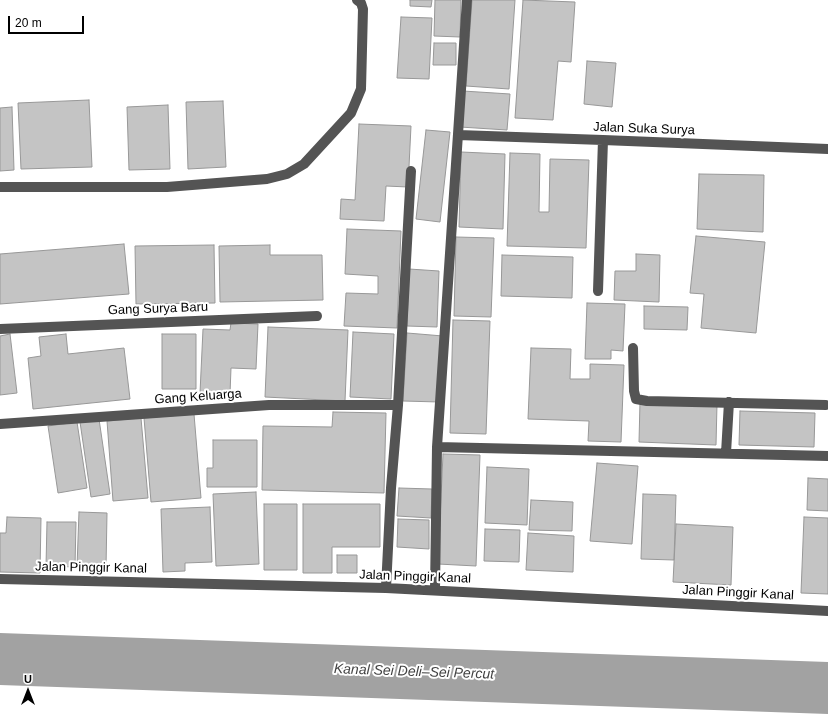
<!DOCTYPE html>
<meta charset="utf-8">
<style>
body{margin:0}
#map{position:relative;width:828px;height:719px;overflow:hidden;background:#fff;font-family:Helvetica,sans-serif}
canvas{display:block}
.north{position:absolute;left:8px;top:671px;width:40px;height:40px;-webkit-text-stroke:3px #fff;paint-order:stroke;rotate:0deg;font-size:11px;font-weight:700;line-height:16px;text-align:center;color:#000}
.north::after{content:'';display:block;margin:auto;width:14px;height:18px;background:#000;clip-path:polygon(50% 0,100% 100%,50% 72%,0 100%)}
.scale{position:absolute;left:8px;top:16px;width:76px;height:18px;box-sizing:border-box;border:2px solid #000;border-top:0;padding-left:5px;font-size:12px;line-height:14px;white-space:nowrap;color:#000;-webkit-text-stroke:3px #fff;paint-order:stroke}
</style>
<div id="map">
<canvas width="828" height="719"></canvas>
<div class="north">U</div>
<div class="scale">20 m</div>
</div>
<script>
const ctx = document.querySelector('canvas').getContext('2d');
ctx.lineJoin = 'round';
function fill(path, color) {
  ctx.fillStyle = color;
  ctx.fill(path, 'evenodd');
}
function shape(rows) {
  const path = new Path2D();
  for (const r of rows) {
    path.moveTo(r[0], r[1]);
    for (let i = 2; i < r.length; i += 2) path.lineTo(r[i], r[i + 1]);
  }
  return path;
}
function trace(path, color, width, dash) {
  ctx.strokeStyle = color;
  ctx.lineWidth = width;
  ctx.lineCap = dash ? 'butt' : 'round';
  ctx.setLineDash(dash || []);
  ctx.stroke(path);
}
function write(font, color, halo, rows, align = 'center') {
  ctx.font = font + ' Helvetica,sans-serif';
  ctx.lineWidth = 4;
  ctx.setLineDash([]);
  ctx.textBaseline = 'middle';
  ctx.strokeStyle = halo;
  ctx.fillStyle = color;
  for (const [text, x, y, turn = 0] of rows) {
    ctx.save();
    ctx.translate(x, y);
    ctx.rotate((+turn || 0) * Math.PI / 180);
    ctx.textAlign = isNaN(turn) ? turn : align;
    if (halo) ctx.strokeText(text, 0, 0);
    ctx.fillText(text, 0, 0);
    ctx.restore();
  }
}
const water = shape([
 [0,633,828,662,828,714,0,685]
]);
const building = shape([
 [410,0,432,0,431,7,410,6,410,0],
 [435,0,461,0,460,37,434,36,435,0],
 [472,0,515,0,509,89,466,86,472,0],
 [523,0,575,2,571,62,558,61,553,120,515,118,523,0],
 [401,17,432,18,429,79,397,78,401,17],
 [434,43,456,43,456,65,433,65,434,43],
 [587,61,616,63,612,107,584,104,587,61],
 [463,91,510,94,507,130,460,127,463,91],
 [89,100,92,167,21,169,18,103,89,100],
 [223,101,226,167,188,169,186,102,223,101],
 [168,105,170,169,129,170,127,107,168,105],
 [12,107,14,170,0,171,0,108,12,107],
 [359,124,411,126,408,187,386,186,384,221,340,219,341,199,355,200,359,124],
 [426,130,450,132,440,222,416,219,426,130],
 [461,152,505,154,503,229,459,227,461,152],
 [510,153,540,154,539,212,549,212,550,159,589,160,586,248,507,246,510,153],
 [699,174,764,175,763,232,697,229,699,174],
 [347,229,401,231,397,328,344,326,346,293,378,294,378,276,345,274,347,229],
 [696,236,765,242,756,333,701,328,704,294,690,293,696,236],
 [456,237,494,238,491,317,454,316,456,237],
 [124,244,129,294,0,304,0,254,124,244],
 [214,245,215,303,136,304,135,246,214,245],
 [270,245,270,255,322,255,323,300,220,302,219,246,270,245],
 [636,254,660,255,659,302,614,300,615,271,636,271,636,254],
 [502,255,573,257,572,298,501,296,502,255],
 [409,269,439,271,437,327,407,326,409,269],
 [587,303,625,304,623,351,611,350,611,359,585,359,587,303],
 [644,306,688,307,687,330,644,329,644,306],
 [453,320,490,321,486,434,450,433,453,320],
 [231,323,258,324,256,369,231,368,230,394,200,393,203,329,230,330,231,323],
 [268,327,348,330,345,401,265,397,268,327],
 [353,332,394,334,391,399,350,397,353,332],
 [407,333,443,336,439,402,403,401,407,333],
 [10,334,17,393,0,395,0,336,10,334],
 [66,334,68,354,124,348,130,399,33,409,28,358,41,356,39,337,66,334],
 [162,334,196,334,196,389,162,389,162,334],
 [531,348,571,349,570,379,590,379,590,364,624,365,621,442,588,441,589,421,528,419,531,348],
 [640,402,717,404,716,445,639,442,640,402],
 [740,411,815,413,814,447,739,445,740,411],
 [333,412,386,413,384,493,262,490,263,426,332,427,333,412],
 [194,414,201,498,151,502,144,418,194,414],
 [141,418,148,498,113,501,107,421,141,418],
 [99,419,110,494,91,497,80,422,99,419],
 [77,422,87,488,58,493,48,426,77,422],
 [213,440,257,440,257,487,207,487,207,468,213,468,213,440],
 [443,454,480,455,476,566,438,564,443,454],
 [597,463,638,466,632,544,590,541,597,463],
 [487,467,529,469,527,525,485,523,487,467],
 [808,478,828,479,828,511,807,510,808,478],
 [399,488,432,489,431,518,397,516,399,488],
 [256,492,259,564,216,566,213,494,256,492],
 [643,494,676,495,674,560,641,559,643,494],
 [531,500,573,502,572,531,529,530,531,500],
 [264,504,297,504,297,570,264,570,264,504],
 [303,504,380,504,380,547,332,547,332,573,303,573,303,504],
 [210,507,212,562,185,563,185,571,163,572,161,509,210,507],
 [79,512,107,513,106,568,77,567,79,512],
 [7,517,41,518,40,573,0,572,0,533,6,533,7,517],
 [804,517,828,518,828,594,801,593,804,517],
 [398,519,429,520,429,549,397,547,398,519],
 [47,522,76,522,75,567,46,566,47,522],
 [676,524,733,527,731,585,673,582,676,524],
 [485,529,520,530,519,562,484,561,485,529],
 [528,533,574,536,573,572,526,570,528,533],
 [337,555,357,555,357,573,337,573,337,555]
]);
const minor = shape([
 [458,135,603,140,828,149],
 [0,187,167,187,267,179,287,174,304,164,351,113,361,89,363,9,361,3,357,0],
 [598,291,603,140],
 [0,329,317,316],
 [633,348,634,391,636,399,647,401,826,405],
 [0,424,269,405,398,405],
 [437,447,828,456],
 [726,453,729,402],
 [0,579,386,588,828,611],
 [386,588,391,488,398,405,411,171],
 [435,590,437,447,467,0]
]);
const streetNames = [
 ["Jalan Suka Surya",644,129,2],
 ["Gang Surya Baru",158,309,-2],
 ["Gang Keluarga",198,397,-4],
 ["Jalan Pinggir Kanal",91,568,1],
 ["Jalan Pinggir Kanal",415,577,2],
 ["Jalan Pinggir Kanal",738,593,3]
];
const waterNames = [
 ["Kanal Sei Deli–Sei Percut",414,672,2]
];
fill(water, '#a2a2a2');
fill(building, '#c4c4c4');
trace(building, '#989898', 1);
trace(minor, '#545454', 10);
write('13px', '#000', '#fff', streetNames);
write('italic 14px', '#434343', '#fff', waterNames);
</script>
